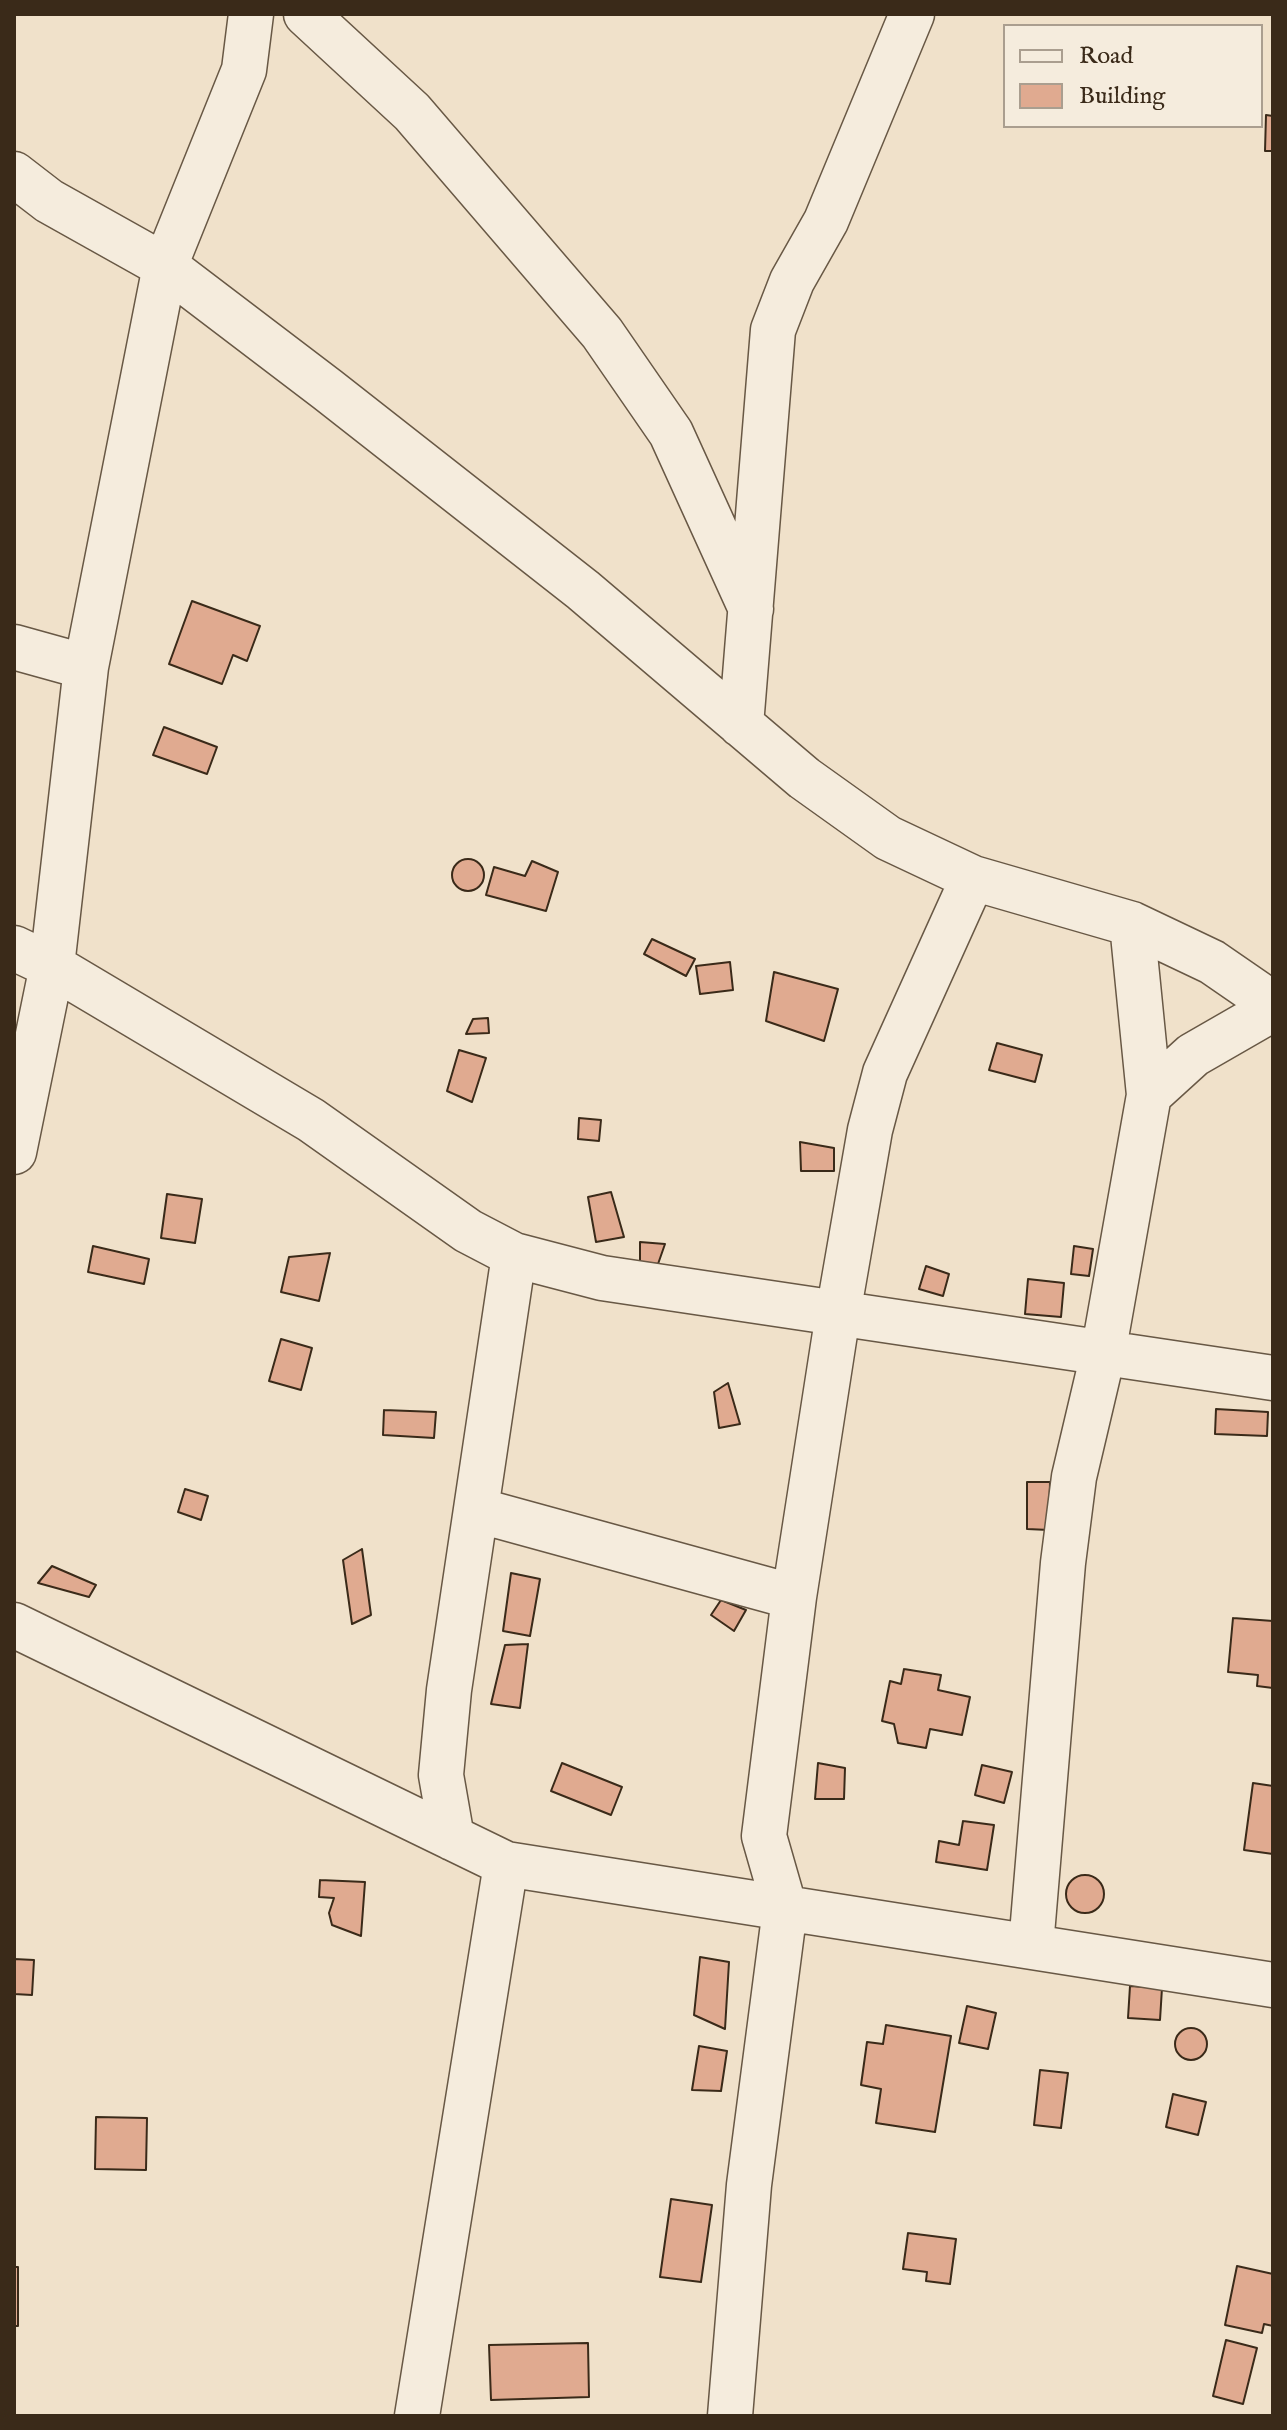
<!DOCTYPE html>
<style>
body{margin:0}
#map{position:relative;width:1287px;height:2430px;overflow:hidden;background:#f0e1ca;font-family:"IM FELL English",serif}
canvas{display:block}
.frame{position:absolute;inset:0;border:16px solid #3a2a19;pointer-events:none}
.legend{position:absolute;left:1003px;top:24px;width:260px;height:104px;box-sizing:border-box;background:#f5ecdd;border:2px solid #aa9e8f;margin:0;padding:10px 14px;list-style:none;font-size:24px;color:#3a2a19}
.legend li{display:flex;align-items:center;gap:16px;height:40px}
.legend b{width:40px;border:2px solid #aa9e8f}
</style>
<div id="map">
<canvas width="1287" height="2430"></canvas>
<div class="frame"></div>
<ul class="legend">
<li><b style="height:10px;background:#f5ecdd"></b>Road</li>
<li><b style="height:22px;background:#e0aa90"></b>Building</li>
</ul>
</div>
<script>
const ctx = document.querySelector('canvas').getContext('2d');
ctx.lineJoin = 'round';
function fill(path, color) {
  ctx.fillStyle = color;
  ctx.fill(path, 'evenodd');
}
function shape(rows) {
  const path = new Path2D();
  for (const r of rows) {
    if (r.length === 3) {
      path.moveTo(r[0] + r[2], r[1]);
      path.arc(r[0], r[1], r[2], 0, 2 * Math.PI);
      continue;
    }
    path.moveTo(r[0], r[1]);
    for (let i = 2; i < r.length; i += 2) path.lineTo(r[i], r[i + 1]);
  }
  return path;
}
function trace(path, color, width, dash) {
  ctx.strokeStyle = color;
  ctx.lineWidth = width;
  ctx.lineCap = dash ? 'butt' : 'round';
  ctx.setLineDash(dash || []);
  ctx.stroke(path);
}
const building = shape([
 [1266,115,1273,116,1273,151,1265,151,1266,115],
 [192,601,260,626,247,661,233,655,222,684,169,664,192,601],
 [164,727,217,747,207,774,153,755,164,727],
 [468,875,16],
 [532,861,558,872,546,911,486,895,494,867,525,876,532,861],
 [652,939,695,959,686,976,644,954,652,939],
 [730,962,733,990,700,994,696,966,730,962],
 [774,972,838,989,824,1041,766,1021,774,972],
 [488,1018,489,1033,466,1034,473,1019,488,1018],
 [997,1043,1042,1055,1035,1082,989,1070,997,1043],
 [459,1050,486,1058,472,1102,447,1091,459,1050],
 [579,1118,601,1120,599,1141,578,1139,579,1118],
 [800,1142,834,1148,834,1171,801,1171,800,1142],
 [611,1192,624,1237,596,1242,588,1197,611,1192],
 [167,1194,202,1199,195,1243,161,1238,167,1194],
 [640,1242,665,1244,658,1264,640,1262,640,1242],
 [93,1246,149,1259,144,1284,88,1272,93,1246],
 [1074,1246,1093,1249,1089,1276,1071,1274,1074,1246],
 [330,1253,319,1301,281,1292,289,1257,330,1253],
 [926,1266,949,1274,943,1296,919,1289,926,1266],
 [1028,1279,1064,1283,1061,1317,1025,1314,1028,1279],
 [281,1339,312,1348,301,1390,269,1381,281,1339],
 [728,1383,740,1424,719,1428,714,1392,728,1383],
 [1216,1409,1268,1412,1267,1436,1215,1434,1216,1409],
 [384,1410,436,1412,434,1438,383,1435,384,1410],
 [1027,1482,1050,1482,1049,1530,1027,1529,1027,1482],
 [185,1489,208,1496,201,1520,178,1512,185,1489],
 [362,1549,371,1615,352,1624,343,1560,362,1549],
 [52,1566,96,1585,89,1597,38,1583,52,1566],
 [511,1573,540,1579,530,1636,503,1631,511,1573],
 [721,1600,746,1610,734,1631,711,1615,721,1600],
 [1233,1618,1273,1621,1273,1688,1257,1686,1258,1675,1228,1672,1233,1618],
 [528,1644,520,1708,491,1704,505,1645,528,1644],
 [904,1669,941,1675,938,1690,970,1697,962,1735,930,1729,926,1748,898,1743,894,1724,882,1721,890,1681,901,1684,904,1669],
 [562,1763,622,1787,611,1815,551,1791,562,1763],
 [818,1763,845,1768,844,1799,815,1799,818,1763],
 [982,1765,1012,1772,1004,1803,975,1795,982,1765],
 [1253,1783,1273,1786,1273,1854,1244,1850,1253,1783],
 [963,1821,994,1825,987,1870,936,1862,939,1841,959,1845,963,1821],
 [1085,1894,19],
 [320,1880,365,1882,361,1936,332,1925,329,1913,334,1898,319,1897,320,1880],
 [700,1957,729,1962,725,2029,694,2015,700,1957],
 [14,1959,34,1960,32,1995,14,1994,14,1959],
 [1130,1986,1162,1988,1160,2020,1128,2018,1130,1986],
 [967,2006,996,2013,988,2049,959,2043,967,2006],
 [886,2025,951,2036,935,2132,876,2123,881,2089,861,2085,867,2042,883,2044,886,2025],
 [1191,2044,16],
 [699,2046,727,2051,721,2091,692,2090,699,2046],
 [1040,2070,1068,2073,1061,2128,1034,2125,1040,2070],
 [1173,2094,1206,2102,1198,2135,1166,2127,1173,2094],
 [96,2117,147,2118,146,2170,95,2169,96,2117],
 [671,2199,712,2205,701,2282,660,2277,671,2199],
 [908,2233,956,2239,950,2284,926,2281,927,2272,903,2269,908,2233],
 [1237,2266,1273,2274,1273,2326,1264,2324,1262,2333,1225,2325,1237,2266],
 [14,2267,18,2267,18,2326,14,2326,14,2267],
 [1226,2340,1257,2348,1243,2404,1213,2396,1226,2340],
 [588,2343,589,2397,491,2400,489,2345,588,2343]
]);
const minor = shape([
 [306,14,412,112,602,333,671,433,751,609],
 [14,174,49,201,165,266,328,390,583,590,804,778,888,838,973,878,1132,924,1212,962,1273,1004],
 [14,647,86,667],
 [741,725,773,330,792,281,826,221,912,14],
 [14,948,52,966,311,1120,468,1231,514,1255,602,1278,1273,1378],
 [1149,1095,1193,1055,1273,1009],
 [14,1152,52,966,86,667,165,266,244,70,251,14],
 [477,1510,794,1597],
 [14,1625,506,1864,1273,1985],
 [452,1838,441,1775,449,1690,514,1255],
 [1031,1946,1063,1563,1074,1477,1103,1354,1149,1095,1132,924],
 [417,2416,506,1864],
 [730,2416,749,2185,785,1909,764,1836,794,1597,838,1314,870,1130,885,1073,973,878]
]);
fill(building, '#e0aa90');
trace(building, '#3a2a19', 2);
trace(minor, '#685845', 47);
trace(minor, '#f5ecdd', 44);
</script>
